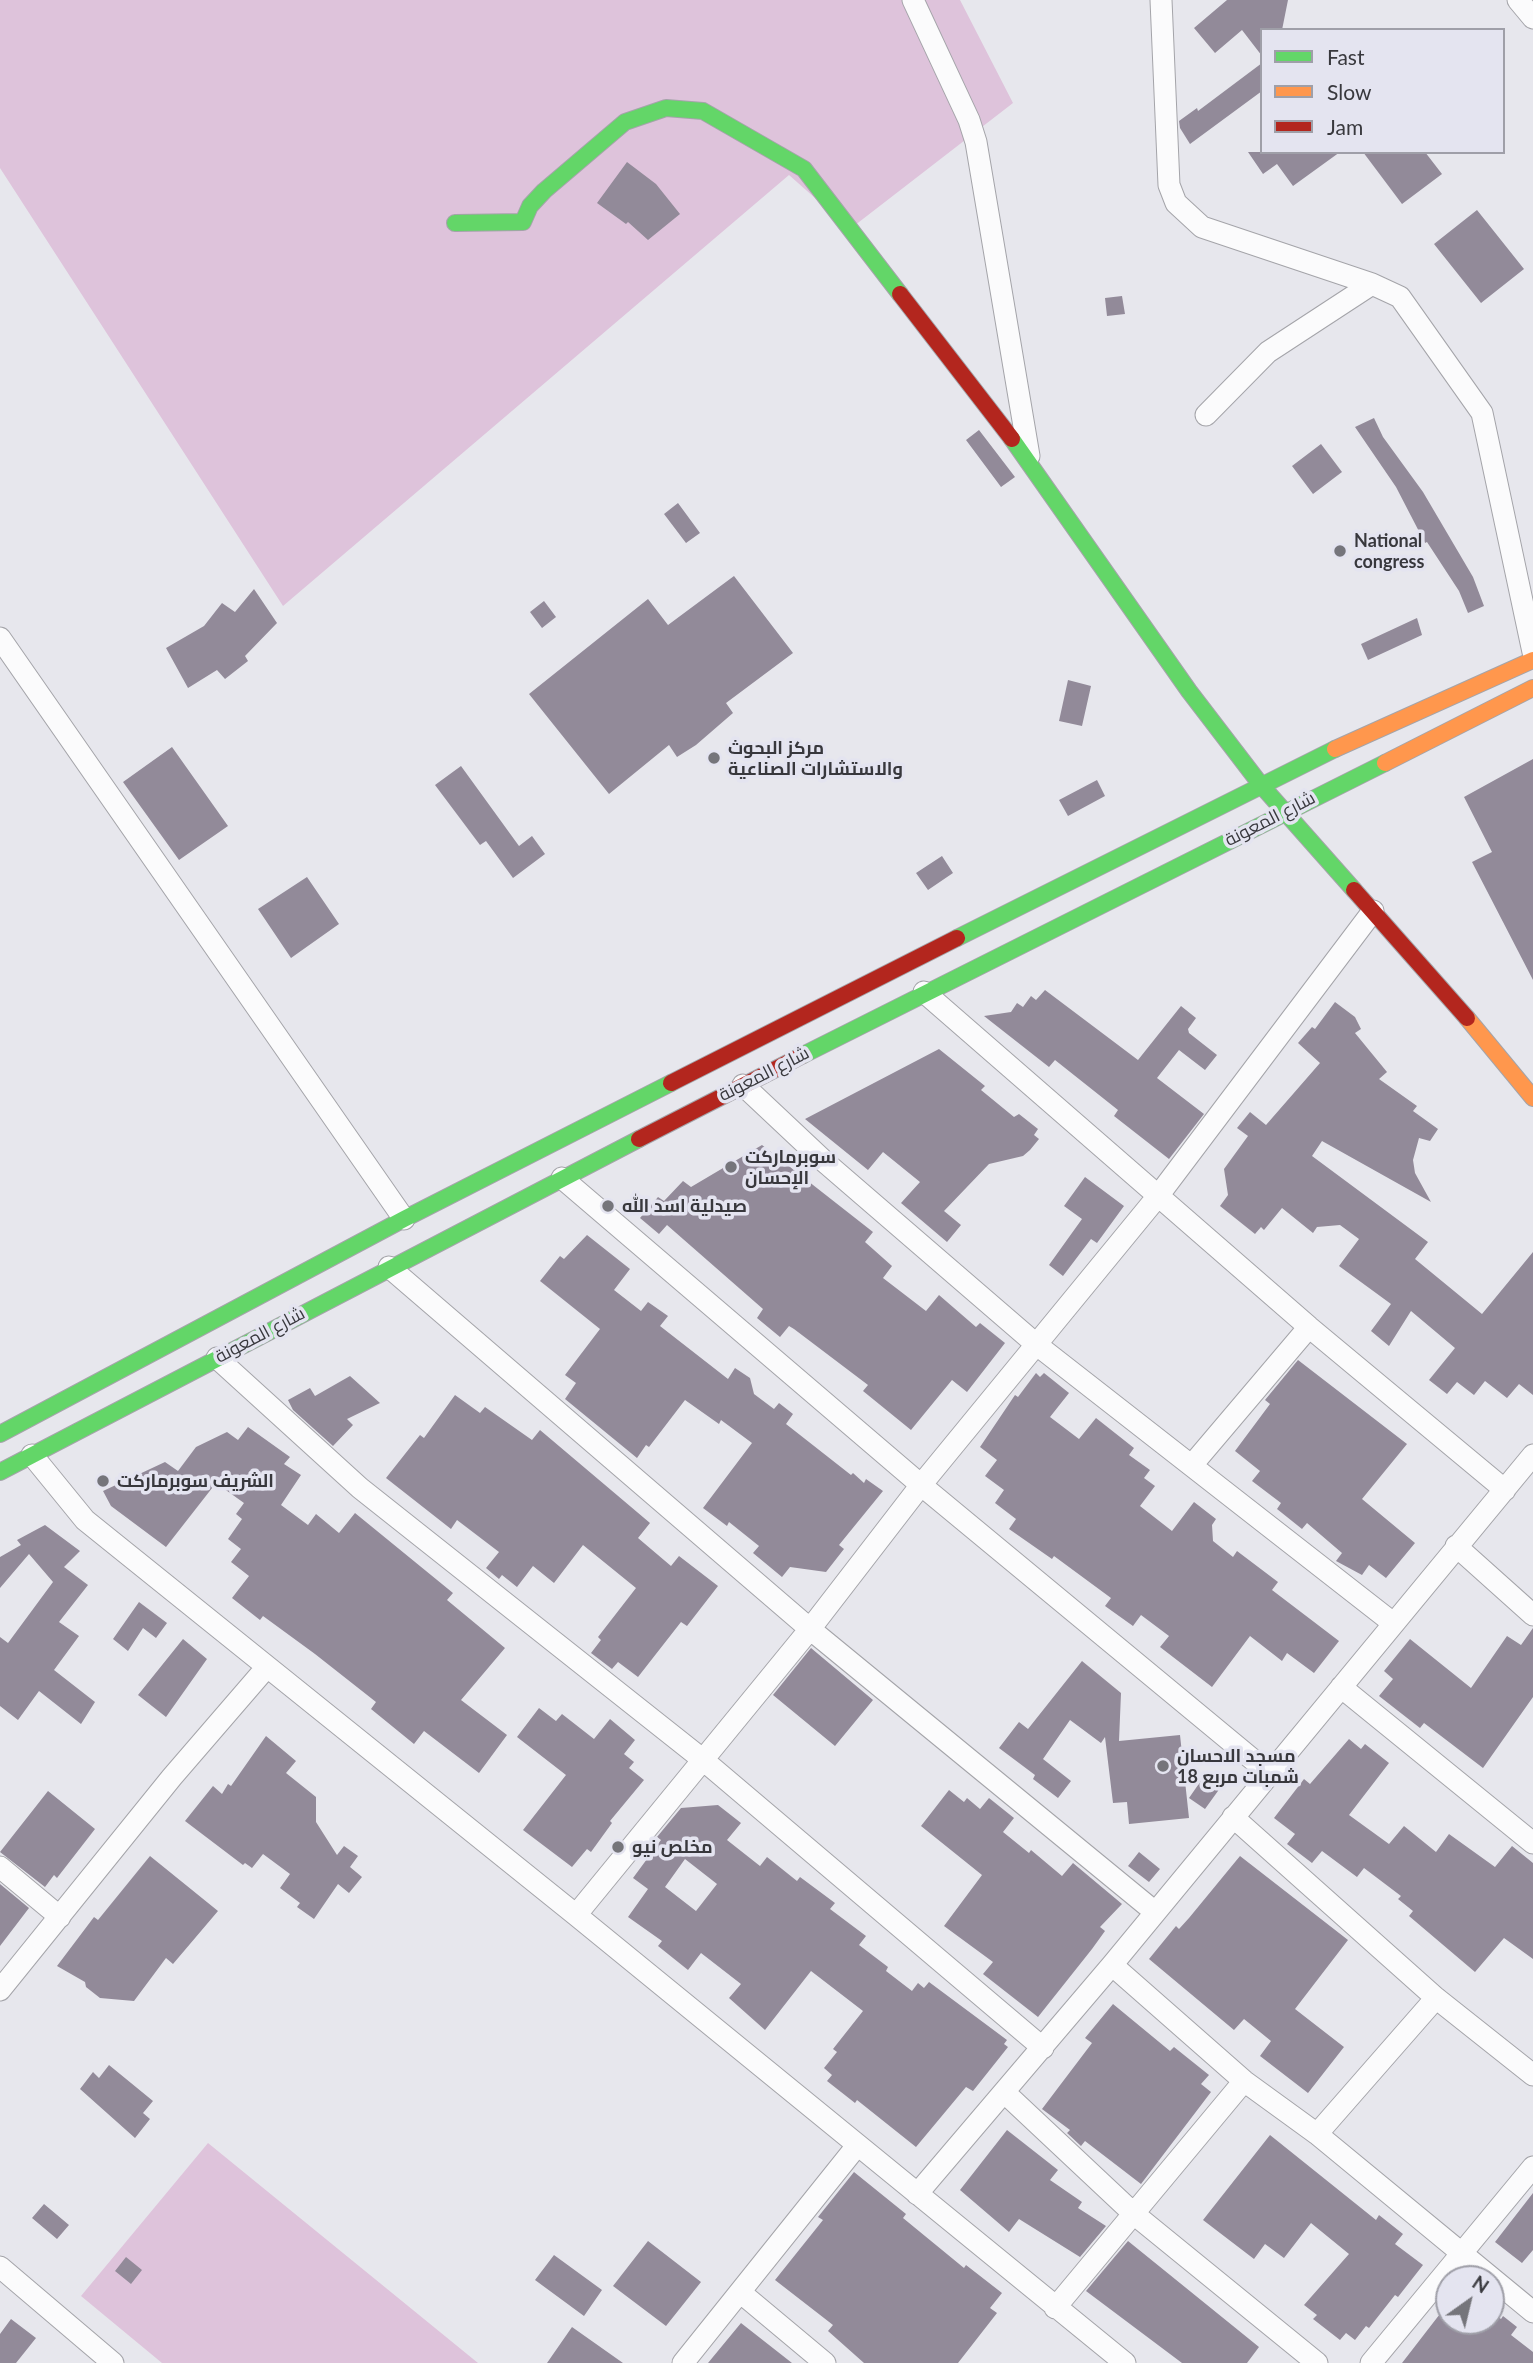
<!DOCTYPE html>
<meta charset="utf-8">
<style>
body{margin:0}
#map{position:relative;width:1533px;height:2363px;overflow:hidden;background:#e7e7ed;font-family:Lato,sans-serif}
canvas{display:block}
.legend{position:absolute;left:1260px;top:28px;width:245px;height:126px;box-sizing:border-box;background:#e4e4f0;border:2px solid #9f9fa8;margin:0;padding:9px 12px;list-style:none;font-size:21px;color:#38383d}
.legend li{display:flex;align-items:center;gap:14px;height:35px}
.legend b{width:35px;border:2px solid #9f9fa8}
.north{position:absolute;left:1435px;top:2265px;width:70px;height:70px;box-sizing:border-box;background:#e4e4f0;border:2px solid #9f9fa8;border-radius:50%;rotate:34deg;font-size:19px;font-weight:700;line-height:28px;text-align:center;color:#38383d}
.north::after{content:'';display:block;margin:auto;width:24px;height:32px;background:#75757b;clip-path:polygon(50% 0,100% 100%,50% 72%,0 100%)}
</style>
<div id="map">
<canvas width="1533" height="2363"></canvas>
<ul class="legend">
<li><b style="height:9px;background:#63d668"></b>Fast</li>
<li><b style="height:9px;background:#ff974d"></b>Slow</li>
<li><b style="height:9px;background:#b3261e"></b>Jam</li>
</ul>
<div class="north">N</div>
</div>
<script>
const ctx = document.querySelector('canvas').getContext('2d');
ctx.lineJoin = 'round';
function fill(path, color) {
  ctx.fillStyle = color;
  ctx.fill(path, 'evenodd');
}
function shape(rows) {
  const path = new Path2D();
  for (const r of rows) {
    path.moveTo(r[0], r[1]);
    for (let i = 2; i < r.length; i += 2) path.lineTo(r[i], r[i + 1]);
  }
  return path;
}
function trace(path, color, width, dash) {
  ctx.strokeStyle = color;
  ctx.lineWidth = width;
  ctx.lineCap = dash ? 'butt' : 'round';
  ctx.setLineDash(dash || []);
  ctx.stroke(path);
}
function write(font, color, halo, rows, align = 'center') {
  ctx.font = font + ' Lato,Cairo,sans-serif';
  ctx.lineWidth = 7;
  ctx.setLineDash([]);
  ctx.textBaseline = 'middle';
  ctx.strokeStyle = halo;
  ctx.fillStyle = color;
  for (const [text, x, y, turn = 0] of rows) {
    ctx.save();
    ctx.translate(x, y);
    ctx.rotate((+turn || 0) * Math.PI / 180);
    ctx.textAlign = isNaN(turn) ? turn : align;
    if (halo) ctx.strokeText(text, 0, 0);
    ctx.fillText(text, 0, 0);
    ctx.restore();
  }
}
const green = shape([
 [0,0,960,0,1013,103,850,229,789,175,283,606,0,168],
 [208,2143,478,2363,162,2363,81,2296]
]);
const building = shape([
 [1227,0,1288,0,1282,30,1262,30,1262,56,1242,30,1215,53,1194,28],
 [1262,63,1262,91,1190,144,1180,128,1179,121,1197,108,1198,111],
 [1248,152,1340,152,1293,186,1277,164,1263,174],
 [1363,152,1425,152,1442,174,1402,204],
 [627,162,656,184,680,214,648,240,628,222,626,224,597,203],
 [1477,210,1524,269,1481,303,1434,244],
 [1122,296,1125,314,1107,316,1105,298],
 [1374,418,1383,437,1423,492,1473,577,1484,606,1468,613,1459,591,1427,542,1425,543,1396,487,1355,427],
 [979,430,1015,477,1001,487,966,440],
 [1321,444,1342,472,1313,494,1292,466],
 [678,503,700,533,686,543,664,514],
 [734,576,793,653,726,703,733,713,696,745,677,757,669,745,609,794,529,694,648,599,668,625],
 [254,589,277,623,245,656,248,661,225,679,217,670,188,688,166,648,204,626,222,603,235,612],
 [544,601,556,617,542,628,530,612],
 [1417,618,1422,635,1368,660,1361,644],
 [1068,680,1091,686,1082,726,1059,721],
 [172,747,228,826,179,860,123,782],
 [1533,759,1533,980,1472,862,1492,852,1464,797],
 [461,766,519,846,532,836,545,854,513,878,486,841,480,845,435,785],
 [1097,780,1105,796,1068,816,1059,800],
 [942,856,953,873,928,890,916,873],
 [307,877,339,924,291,958,258,909],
 [1045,990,1138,1060,1181,1006,1196,1018,1188,1029,1189,1033,1217,1055,1205,1070,1179,1050,1157,1078,1204,1114,1169,1159,1114,1116,1118,1110,1055,1060,1049,1067,984,1016,1011,1012,1017,1003,1023,1007,1031,996,1036,1000],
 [1335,1002,1355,1017,1361,1029,1355,1033,1387,1072,1379,1079,1417,1106,1413,1111,1438,1129,1430,1141,1419,1138,1413,1160,1415,1173,1431,1202,1322,1141,1312,1156,1428,1242,1415,1259,1482,1314,1533,1252,1533,1395,1519,1384,1507,1398,1485,1381,1474,1395,1457,1382,1447,1394,1429,1380,1455,1348,1411,1311,1389,1346,1371,1331,1391,1304,1339,1266,1359,1239,1340,1225,1317,1227,1313,1233,1282,1208,1264,1230,1261,1227,1255,1234,1220,1206,1228,1195,1224,1169,1248,1136,1237,1128,1250,1112,1266,1125,1320,1063,1298,1043,1312,1027,1315,1029],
 [939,1049,985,1086,981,1090,1014,1117,1019,1114,1038,1129,1034,1135,1039,1139,1030,1150,1023,1156,989,1164,944,1211,961,1225,947,1242,901,1203,920,1182,883,1152,868,1170,805,1119],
 [762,1145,873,1232,865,1242,892,1266,883,1278,926,1311,939,1295,976,1327,980,1323,1005,1343,967,1392,952,1380,911,1430,863,1391,868,1385,794,1329,789,1326,780,1337,757,1318,763,1309,667,1225,659,1234,640,1218,658,1197,664,1201,683,1181,691,1187],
 [1085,1177,1124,1206,1097,1243,1091,1239,1063,1276,1049,1265,1082,1219,1064,1206],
 [587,1235,630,1269,614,1290,641,1311,648,1302,668,1316,660,1326,728,1379,735,1368,750,1378,754,1394,774,1409,779,1403,793,1414,786,1424,851,1475,853,1473,864,1483,866,1479,883,1491,839,1545,844,1549,826,1572,790,1567,782,1577,753,1553,759,1546,729,1522,727,1526,703,1508,752,1443,721,1420,719,1424,685,1400,649,1447,646,1445,637,1458,565,1399,576,1383,565,1375,600,1329,540,1281,560,1256,564,1259],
 [1298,1360,1407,1444,1362,1499,1415,1543,1386,1578,1369,1565,1362,1575,1336,1561,1342,1553,1307,1523,1302,1529,1277,1509,1281,1503,1252,1481,1260,1471,1235,1451,1270,1404,1265,1400],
 [1036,1373,1040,1377,1044,1373,1069,1393,1050,1417,1079,1439,1096,1418,1134,1448,1129,1455,1150,1470,1144,1478,1155,1486,1140,1506,1172,1531,1194,1502,1216,1519,1212,1525,1213,1541,1233,1557,1237,1551,1278,1582,1272,1590,1339,1641,1314,1673,1287,1653,1282,1661,1250,1636,1212,1687,1160,1647,1169,1636,1141,1615,1133,1626,1105,1606,1111,1598,1054,1556,1052,1559,1009,1529,1016,1519,995,1503,1004,1490,985,1476,997,1460,980,1447,1015,1395,1018,1397],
 [350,1376,380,1403,347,1419,353,1425,333,1446,293,1410,288,1400,310,1388,315,1396],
 [455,1395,480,1413,485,1407,532,1440,540,1430,650,1523,638,1538,671,1566,679,1556,718,1586,687,1626,681,1622,638,1677,618,1662,612,1669,591,1653,601,1640,598,1637,636,1588,583,1545,554,1583,533,1566,517,1587,502,1575,499,1579,486,1568,499,1552,457,1520,451,1529,386,1478,420,1435,424,1438],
 [248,1427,290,1457,284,1464,301,1475,281,1505,308,1525,316,1514,339,1533,355,1513,453,1593,447,1600,505,1648,461,1700,507,1735,479,1773,424,1731,414,1744,371,1709,376,1702,315,1654,263,1616,260,1620,232,1598,249,1576,231,1562,241,1549,228,1539,242,1519,236,1514,244,1503,216,1483,166,1547,111,1506,103,1491,165,1462,178,1471,196,1447,227,1432,238,1440],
 [45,1525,80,1551,64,1567,88,1585,59,1622,79,1636,54,1670,95,1702,81,1724,39,1691,18,1720,0,1706,0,1637,8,1643,53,1582,29,1554,0,1588,0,1557,21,1545,17,1540],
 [139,1602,167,1623,156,1638,143,1628,128,1651,113,1639],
 [1533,1628,1533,1697,1483,1768,1424,1723,1420,1728,1379,1696,1393,1679,1384,1671,1410,1639,1471,1688,1507,1636,1521,1645],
 [183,1639,207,1659,166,1717,138,1695],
 [811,1648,873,1700,835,1746,773,1695],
 [1082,1661,1121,1693,1119,1741,1180,1735,1189,1818,1129,1824,1127,1802,1113,1803,1105,1737,1101,1743,1070,1720,1043,1759,1071,1781,1058,1798,1033,1779,1035,1775,999,1748,1019,1722,1028,1729],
 [539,1708,556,1721,562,1714,594,1739,610,1719,635,1740,624,1754,634,1762,629,1768,644,1780,610,1821,612,1823,591,1852,587,1849,572,1867,523,1830,566,1775,517,1737],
 [266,1736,296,1761,286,1773,316,1797,316,1822,337,1855,344,1846,358,1856,350,1867,362,1877,349,1893,338,1884,314,1919,297,1907,300,1903,280,1888,290,1874,263,1854,252,1868,245,1863,243,1865,185,1821,213,1786,222,1794,228,1784,231,1786],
 [1349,1739,1361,1749,1365,1744,1389,1763,1349,1815,1389,1844,1404,1826,1436,1852,1449,1834,1495,1867,1512,1846,1533,1863,1533,1959,1504,1938,1475,1972,1409,1916,1413,1911,1398,1899,1401,1896,1364,1868,1357,1877,1322,1851,1312,1863,1287,1844,1295,1834,1274,1818,1304,1779,1310,1784],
 [1207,1772,1223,1784,1205,1809,1189,1798],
 [949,1790,964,1802,967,1798,980,1809,989,1798,1014,1818,1003,1832,1029,1853,1031,1850,1062,1876,1073,1863,1122,1904,1100,1927,1105,1931,1092,1949,1038,2017,983,1974,993,1962,944,1926,982,1875,921,1826],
 [48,1791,95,1829,57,1878,54,1875,45,1887,0,1852],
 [718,1805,741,1823,727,1840,760,1866,767,1857,797,1881,800,1877,835,1903,830,1909,866,1936,859,1945,888,1967,886,1971,912,1991,918,1983,924,1988,929,1982,1007,2040,1004,2044,1008,2047,973,2091,966,2087,916,2147,857,2100,855,2103,827,2081,832,2075,824,2068,837,2052,833,2049,863,2011,811,1971,765,2030,729,1998,741,1984,701,1953,688,1970,658,1946,662,1941,628,1917,648,1889,633,1878,661,1840,657,1837,681,1808],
 [685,1859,717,1884,696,1911,665,1887],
 [1139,1852,1160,1869,1149,1882,1128,1866],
 [150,1856,218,1911,173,1964,166,1958,134,2001,100,1998,86,1987,85,1982,57,1966,94,1917,98,1920],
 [1240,1856,1348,1940,1295,2009,1344,2047,1308,2093,1260,2056,1271,2041,1244,2019,1234,2030,1149,1959,1176,1926,1179,1929,1189,1918],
 [0,1884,29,1908,0,1946],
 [1113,2004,1170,2051,1174,2047,1209,2075,1201,2084,1211,2092,1141,2184,1085,2141,1081,2146,1067,2133,1070,2130,1042,2109,1092,2043,1085,2038],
 [109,2065,153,2101,143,2113,150,2119,135,2138,80,2089,93,2072,99,2078],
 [1007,2130,1058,2170,1050,2180,1082,2202,1078,2208,1106,2226,1080,2257,1019,2219,1009,2232,960,2190],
 [1270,2135,1376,2220,1379,2215,1403,2234,1395,2244,1423,2265,1398,2297,1395,2295,1369,2328,1366,2326,1355,2340,1346,2333,1340,2340,1313,2319,1317,2315,1304,2305,1349,2254,1311,2223,1284,2258,1265,2244,1254,2259,1203,2220],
 [854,2172,906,2214,903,2218,964,2268,966,2265,1002,2293,990,2308,997,2313,958,2363,864,2363,828,2331,833,2325,775,2280,823,2220,818,2217],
 [1533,2193,1533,2250,1522,2263,1495,2242],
 [44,2204,69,2225,57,2239,32,2218],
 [648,2241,701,2282,666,2326,613,2286],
 [1128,2241,1259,2347,1247,2363,1182,2363,1086,2291],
 [554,2255,602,2290,584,2316,535,2280],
 [126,2257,142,2270,131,2284,115,2271],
 [1443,2310,1449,2315,1449,2321,1457,2321,1473,2334,1483,2321,1491,2321,1491,2311,1501,2319,1503,2316,1517,2327,1511,2335,1533,2352,1533,2363,1402,2363],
 [11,2319,36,2338,16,2363,0,2363,0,2334],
 [741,2323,792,2363,708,2363],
 [572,2327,623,2363,547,2363]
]);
const street = shape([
 [913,0,969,120,976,142,1029,456],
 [1161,0,1169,185,1176,203,1202,227,1372,284,1400,297,1482,413,1533,652],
 [1518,0,1533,18],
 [1206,415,1268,352,1372,284],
 [0,638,404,1219],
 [924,992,1309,1327,1505,1490],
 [743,1085,826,1163,1037,1345,1393,1623],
 [562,1178,921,1485,1269,1773],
 [389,1267,810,1629,1155,1912],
 [217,1358,360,1488,702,1759,1043,2048],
 [32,1455,85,1520,576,1915,1125,2363],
 [1192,1465,1309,1327],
 [1456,1546,1533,1615],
 [1341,1687,1533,1843],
 [1233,1817,1436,1998,1533,2075],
 [0,1867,60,1917],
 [576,1915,810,1629,921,1485,1158,1196,1373,911],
 [1112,1965,1244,2081,1317,2134,1533,2312],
 [0,1990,172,1777,266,1668],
 [1004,2092,1134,2214,1317,2363],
 [1317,2134,1436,1998],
 [917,2194,1112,1965,1533,1455],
 [0,2267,113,2363],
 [740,2292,825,2363],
 [1055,2308,1244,2081],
 [683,2363,856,2147],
 [1371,2363,1533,2167]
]);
const fast = shape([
 [455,223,523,222,530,206,544,191,625,122,666,108,703,111,804,169,900,294],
 [1012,439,1189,691,1261,785,1354,890],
 [957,938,1335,749],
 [803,1055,1385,763],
 [0,1434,404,1219,671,1083],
 [0,1472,639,1139]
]);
const slow = shape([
 [1335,749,1533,660],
 [1385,763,1533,688],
 [1467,1018,1533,1098]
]);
const jam = shape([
 [900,294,1012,439],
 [1354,890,1467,1018],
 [671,1083,957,938],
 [639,1139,803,1055]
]);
const markers = [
 [1340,551,7,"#75757b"],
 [714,758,7,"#75757b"],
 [731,1167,7,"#75757b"],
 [608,1206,7,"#75757b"],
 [103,1481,7,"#75757b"],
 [1163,1766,7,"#75757b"],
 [618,1847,7,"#75757b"]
];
const poiNames = [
 ["National",1354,541],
 ["congress",1354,562],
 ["مركز البحوث",728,748],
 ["والاستشارات الصناعية",728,769],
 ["سوبرماركت",745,1157],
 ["الإحسان",745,1178],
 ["صيدلية اسد الله",622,1206],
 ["الشريف سوبرماركت",117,1481],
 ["مسجد الاحسان",1177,1756],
 ["شمبات مربع 18",1177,1777],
 ["مخلص نيو",632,1847]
];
const streetNames = [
 ["شارع المعونة",1270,819,-27],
 ["شارع المعونة",764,1074,-27],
 ["شارع المعونة",260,1335,-28]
];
fill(green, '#dec3db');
fill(building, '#928a99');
trace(street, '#a4a4a9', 23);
trace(fast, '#a4a4a9', 18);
trace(slow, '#a4a4a9', 18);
trace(jam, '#a4a4a9', 18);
trace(street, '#fbfbfc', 21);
trace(fast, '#63d668', 16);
trace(slow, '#ff974d', 16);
trace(jam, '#b3261e', 16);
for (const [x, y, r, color] of markers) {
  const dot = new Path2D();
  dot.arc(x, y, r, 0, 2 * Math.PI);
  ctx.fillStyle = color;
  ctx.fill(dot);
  trace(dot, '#e4e4f0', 2.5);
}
write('bold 18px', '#38383d', '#e4e4f0', poiNames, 'left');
write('18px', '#38383d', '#e4e4f0', streetNames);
</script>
